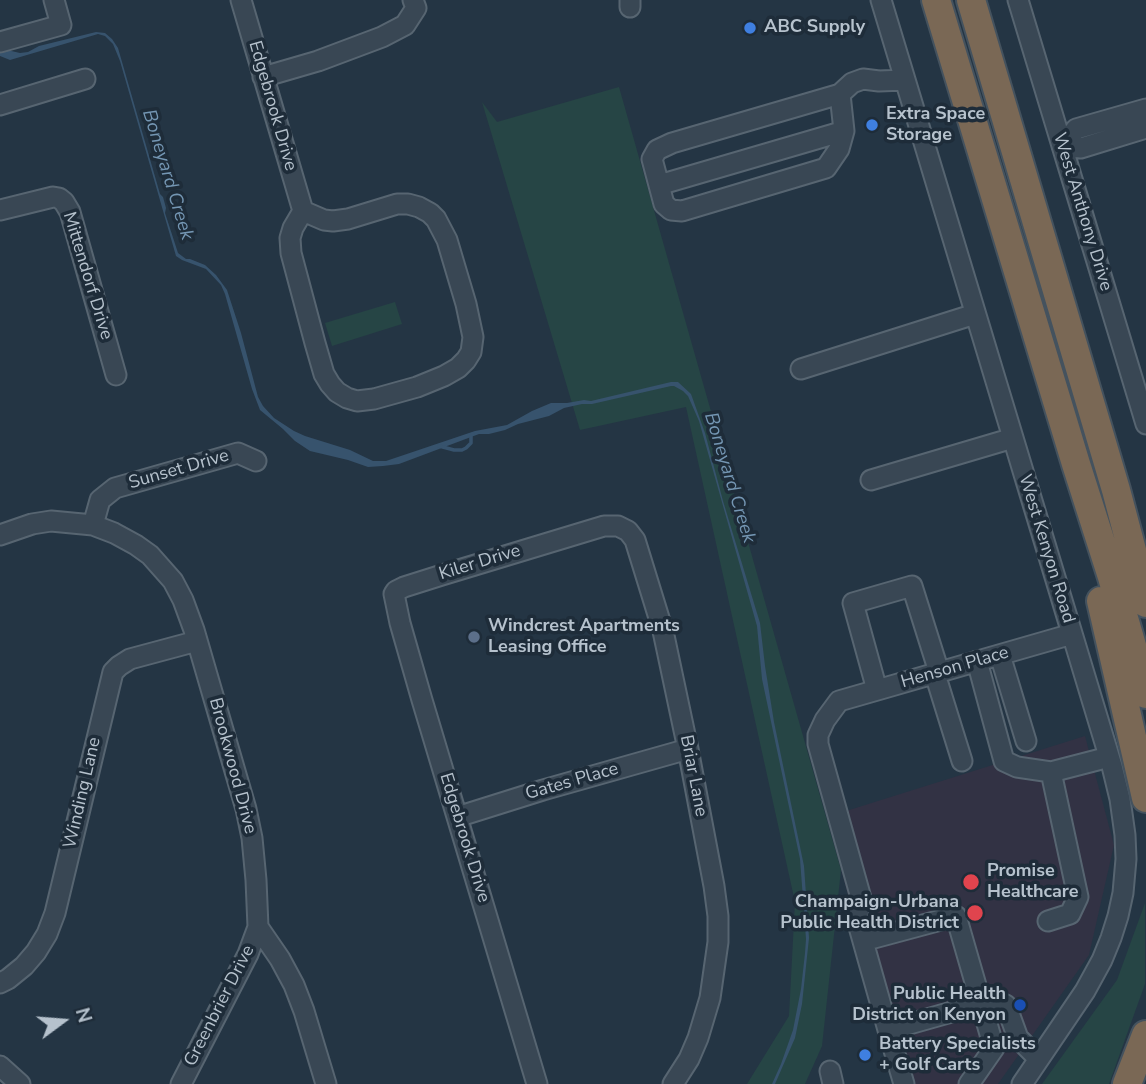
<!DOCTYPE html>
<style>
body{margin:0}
#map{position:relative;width:1146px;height:1084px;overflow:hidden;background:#243544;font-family:"Nunito Sans",sans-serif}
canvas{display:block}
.north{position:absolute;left:28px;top:986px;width:70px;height:70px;-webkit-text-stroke:5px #1e2c39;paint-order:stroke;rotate:74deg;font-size:19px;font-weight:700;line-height:28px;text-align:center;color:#b6c2cd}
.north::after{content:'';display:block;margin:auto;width:24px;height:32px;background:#b6c2cd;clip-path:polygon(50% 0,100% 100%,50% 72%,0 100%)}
</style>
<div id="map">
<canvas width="1146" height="1084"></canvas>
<div class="north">N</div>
</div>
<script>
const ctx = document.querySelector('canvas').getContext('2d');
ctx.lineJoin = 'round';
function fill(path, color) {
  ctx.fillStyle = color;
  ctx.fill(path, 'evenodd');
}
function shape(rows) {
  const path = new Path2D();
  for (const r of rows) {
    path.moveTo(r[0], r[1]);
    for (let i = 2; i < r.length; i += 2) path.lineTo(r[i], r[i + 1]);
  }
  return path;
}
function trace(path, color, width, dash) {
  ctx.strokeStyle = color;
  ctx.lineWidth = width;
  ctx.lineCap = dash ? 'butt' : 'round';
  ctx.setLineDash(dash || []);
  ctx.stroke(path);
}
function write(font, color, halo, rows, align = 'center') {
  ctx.font = font + ' "Nunito Sans",sans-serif';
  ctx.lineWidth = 7;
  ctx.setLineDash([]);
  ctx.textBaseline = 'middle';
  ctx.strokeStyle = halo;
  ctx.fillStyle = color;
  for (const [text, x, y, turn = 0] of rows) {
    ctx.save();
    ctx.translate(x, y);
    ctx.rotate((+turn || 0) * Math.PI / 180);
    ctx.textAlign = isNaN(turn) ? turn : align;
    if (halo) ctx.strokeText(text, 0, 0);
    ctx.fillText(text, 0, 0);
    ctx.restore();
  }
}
const medical = shape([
 [1085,736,1114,845,1089,955,998,1084,899,1084,827,817]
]);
const green = shape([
 [619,87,841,870,822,1046,805,1084,747,1084,789,1016,795,902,686,407,580,430,482,102,497,122],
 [395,302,402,324,332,346,325,323],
 [1145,903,1145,984,1109,1084,1042,1084,1117,980]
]);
const water = shape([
 [96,32,105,33,112,39,118,48,160,194,163,197,166,208,165,213,178,253,186,259,190,259,205,265,216,275,227,290,241,333,258,397,263,406,274,418,294,431,305,436,350,450,373,461,386,461,475,431,507,425,532,411,551,403,567,403,584,400,591,401,671,382,678,382,691,394,705,433,723,501,760,623,765,666,774,722,804,866,809,938,802,1004,795,1038,775,1084,772,1084,781,1064,793,1030,801,989,805,953,806,939,800,859,762,679,757,626,699,421,688,396,683,391,674,386,671,386,592,404,582,404,564,408,549,416,518,424,505,430,489,434,479,434,399,464,383,466,368,467,348,460,310,451,295,441,283,429,260,410,252,389,225,294,221,285,206,269,182,260,176,256,120,61,113,44,105,36,98,34,10,60,0,56,0,52,7,50,20,53,28,52,39,46]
]);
const stream = shape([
 [439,446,454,450,462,450,466,448,471,443,471,435,473,434]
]);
const minor = shape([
 [241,0,303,211,293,228,290,238,291,253,315,343,324,374,330,384,337,392,347,398,357,401,374,399,417,387,444,376,458,368,466,360,471,352,473,337,466,304,447,240,436,219,430,213,419,207,408,204,397,204,348,219,333,221,324,220,303,211],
 [630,0,630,7],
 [881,0,1112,766,1120,799,1125,835,1126,859,1123,893,1118,916,1111,938,1102,960,1085,991,1022,1084],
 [1018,0,1146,424],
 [0,42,61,25,54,0],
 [263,77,318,61,382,37,405,25,416,8,413,0],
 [840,94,844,131,839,149,826,168,682,211,671,210,664,204,652,159,657,150,672,143,840,94,852,83,863,79,879,81,905,80],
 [0,105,85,79],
 [1062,146,1076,129,1146,109],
 [1062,146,1081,148,1146,128],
 [659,185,844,131],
 [0,210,53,197,59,198,64,202,70,212,116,375],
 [801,369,975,314],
 [871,480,1013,438],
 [93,525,100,500,115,488,238,453,256,461],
 [0,535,32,524,51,521,93,525,114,533,136,545,150,555,173,581,183,600,194,630,246,809,252,838,256,880,258,927,280,959,294,985,304,1011,326,1084],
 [1000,655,1026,741],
 [977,661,1004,761,1017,767,1051,772],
 [935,674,962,761],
 [877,690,853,603,912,586,939,672],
 [457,817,543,790,688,749],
 [1048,921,1070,914,1078,897,1051,772,1109,757],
 [863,941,956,916,994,1048,969,1084],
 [0,983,8,979,24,966,36,952,47,934,55,913,113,672,119,666,130,659,197,641],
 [888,1030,857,920,861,898,818,744,818,735,825,720,839,701,1072,634],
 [0,1066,20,1084],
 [830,1071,833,1084],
 [181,1084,248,954,258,927],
 [537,1084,422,700,400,623,394,594,396,591,404,587,442,575,604,526,618,526,628,531,635,540,663,631,688,749,714,886,718,916,718,942,710,998,698,1038,689,1059,673,1084],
 [904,1084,888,1030,994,1000,1006,1005,1018,1038,1039,1059]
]);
const highway = shape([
 [936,0,1076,464,1112,577,1146,694],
 [971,0,1116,490,1146,603],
 [1101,601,1146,798],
 [1127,1084,1146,1035]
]);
const markers = [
 [750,28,7,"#3f7fe0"],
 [872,125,7,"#3f7fe0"],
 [474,637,7,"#5c6f8a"],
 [971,882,9,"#e0444e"],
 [975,913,9,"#e0444e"],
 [1020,1005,7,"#1a4fb4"],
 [865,1055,7,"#3f7fe0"]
];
const poiNames = [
 ["ABC Supply",764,28],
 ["Extra Space",886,115],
 ["Storage",886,136],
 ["Windcrest Apartments",488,627],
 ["Leasing Office",488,648],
 ["Promise",987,872],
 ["Healthcare",987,893],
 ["Champaign-Urbana",959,903,"right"],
 ["Public Health District",959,924,"right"],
 ["Public Health",1006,995,"right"],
 ["District on Kenyon",1006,1016,"right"],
 ["Battery Specialists",879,1045],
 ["+ Golf Carts",879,1066]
];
const streetNames = [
 ["Edgebrook Drive",272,106,74],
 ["West Anthony Drive",1082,212,73],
 ["Mittendorf Drive",87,276,73],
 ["Sunset Drive",179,470,-16],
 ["West Kenyon Road",1046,549,73],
 ["Kiler Drive",480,563,-17],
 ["Henson Place",955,668,-16],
 ["Brookwood Drive",232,766,75],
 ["Briar Lane",693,776,79],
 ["Gates Place",572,782,-16],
 ["Winding Lane",83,793,-77],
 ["Edgebrook Drive",464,838,73],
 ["Greenbrier Drive",220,1006,-63]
];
const waterNames = [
 ["Boneyard Creek",167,175,73],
 ["Boneyard Creek",729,478,73]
];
fill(medical, '#323244');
fill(green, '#264545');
fill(water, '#37536d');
trace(stream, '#37536d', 3.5);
trace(minor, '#576571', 23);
trace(highway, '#44525e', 32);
trace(minor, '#394754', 19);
trace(highway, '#7a6855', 28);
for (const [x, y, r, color] of markers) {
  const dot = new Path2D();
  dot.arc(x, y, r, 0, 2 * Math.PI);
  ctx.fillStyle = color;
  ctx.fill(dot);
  trace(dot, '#1e2c39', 2.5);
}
write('bold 18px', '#b6c2cd', '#1e2c39', poiNames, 'left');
write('18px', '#b6c2cd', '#1e2c39', streetNames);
write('italic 19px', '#7496b3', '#1e2c39', waterNames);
</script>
